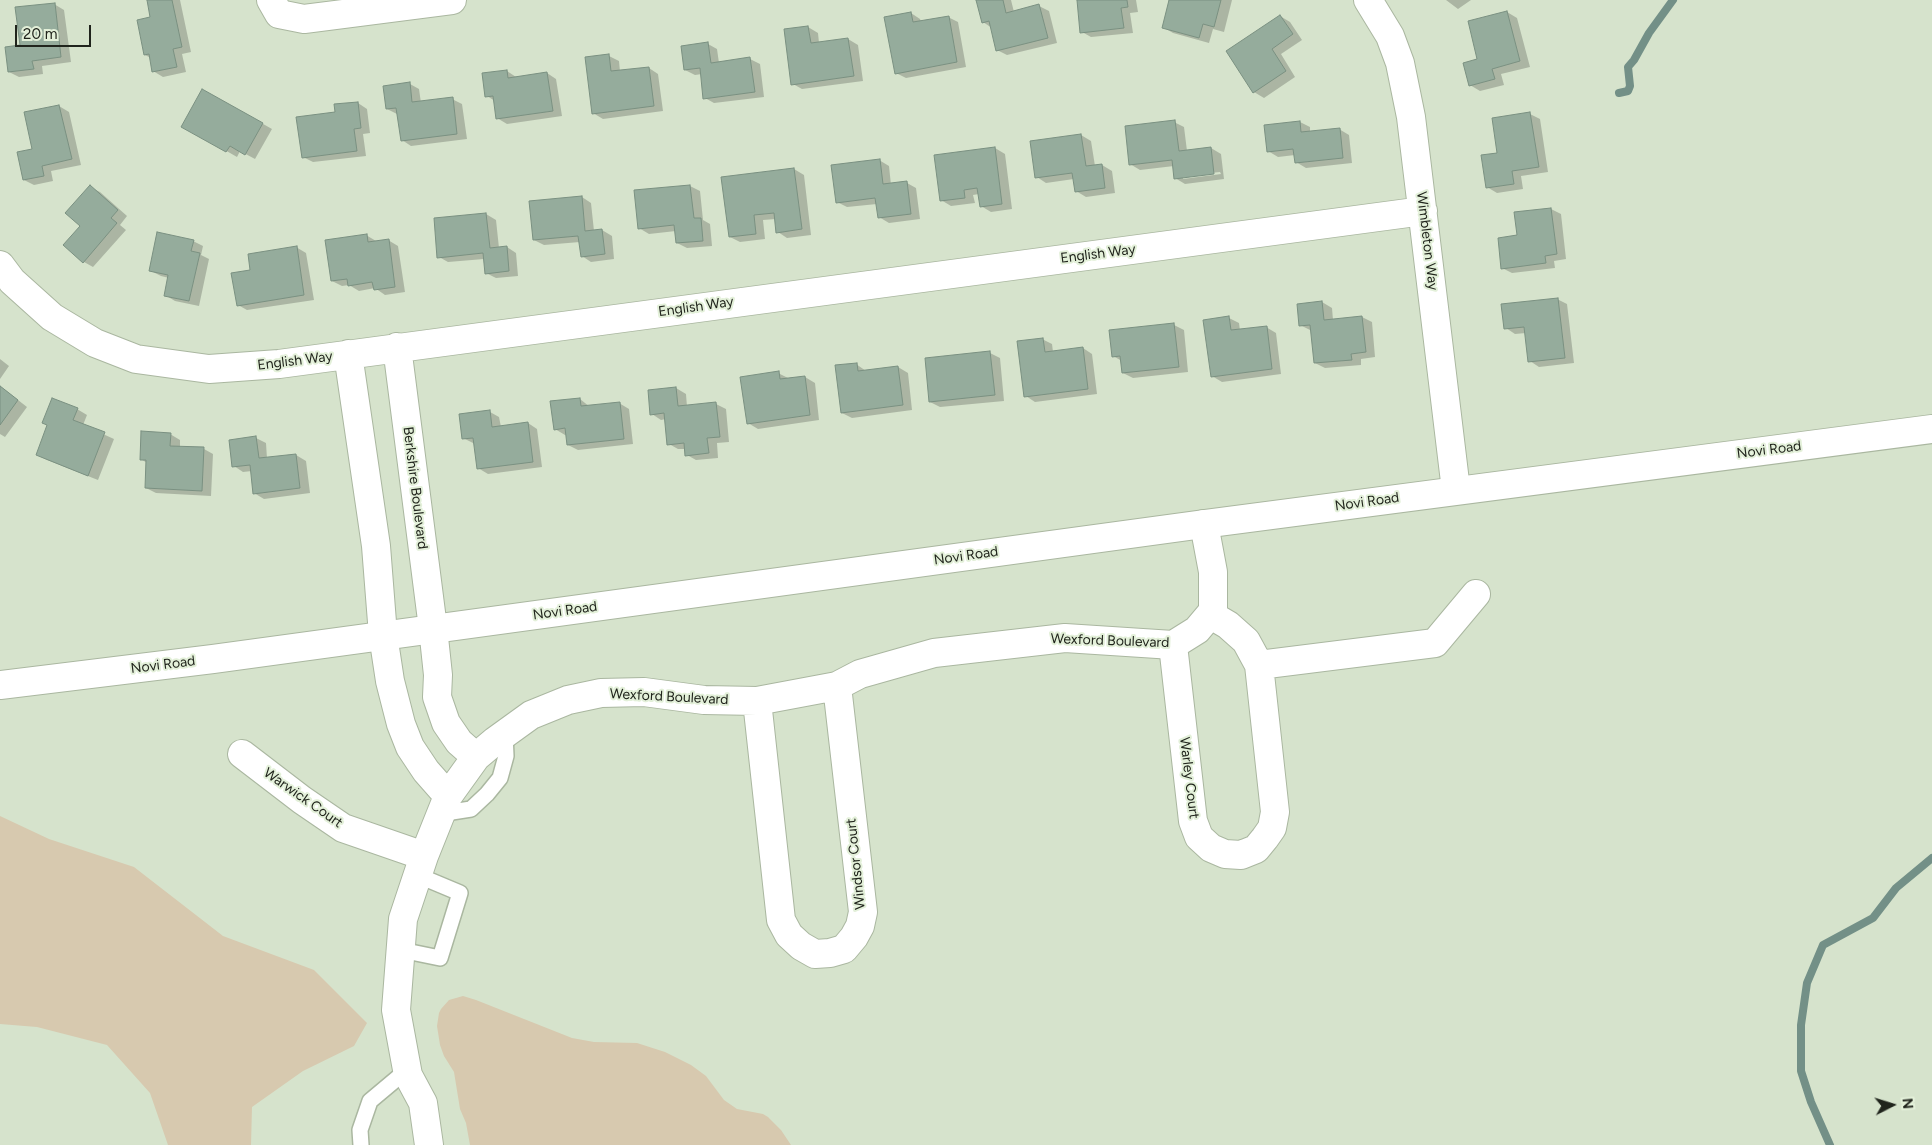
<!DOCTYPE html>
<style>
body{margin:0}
#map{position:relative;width:1932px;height:1145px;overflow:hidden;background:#d6e3cc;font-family:Figtree,sans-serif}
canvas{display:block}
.north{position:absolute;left:1867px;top:1080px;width:50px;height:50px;-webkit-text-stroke:4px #e3f0d9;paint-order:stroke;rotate:85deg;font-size:14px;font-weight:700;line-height:20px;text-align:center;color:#20241c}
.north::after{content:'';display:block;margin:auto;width:18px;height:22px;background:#20241c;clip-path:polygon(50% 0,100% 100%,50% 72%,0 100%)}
.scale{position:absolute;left:15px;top:25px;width:76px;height:22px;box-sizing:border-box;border:2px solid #20241c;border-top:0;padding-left:6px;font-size:15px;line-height:18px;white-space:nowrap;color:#20241c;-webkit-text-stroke:4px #e3f0d9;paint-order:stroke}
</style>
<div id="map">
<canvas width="1932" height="1145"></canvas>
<div class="north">N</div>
<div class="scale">20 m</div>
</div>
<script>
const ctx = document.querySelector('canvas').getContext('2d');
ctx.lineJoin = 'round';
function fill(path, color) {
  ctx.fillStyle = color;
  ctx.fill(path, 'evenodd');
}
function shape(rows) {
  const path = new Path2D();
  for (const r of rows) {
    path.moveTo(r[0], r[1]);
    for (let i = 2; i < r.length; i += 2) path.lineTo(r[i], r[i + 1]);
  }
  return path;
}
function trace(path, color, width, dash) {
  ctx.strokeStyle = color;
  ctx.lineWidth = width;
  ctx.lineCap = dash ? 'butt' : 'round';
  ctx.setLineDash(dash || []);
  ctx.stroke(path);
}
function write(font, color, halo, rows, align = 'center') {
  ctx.font = font + ' Figtree,sans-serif';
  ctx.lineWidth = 4;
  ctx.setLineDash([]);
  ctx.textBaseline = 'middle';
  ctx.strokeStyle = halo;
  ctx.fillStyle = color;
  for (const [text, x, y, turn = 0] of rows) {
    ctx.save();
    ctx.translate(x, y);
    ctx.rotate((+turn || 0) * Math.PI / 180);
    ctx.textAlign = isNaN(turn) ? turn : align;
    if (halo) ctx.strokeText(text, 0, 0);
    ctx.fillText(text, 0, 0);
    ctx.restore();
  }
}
const green = shape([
 [0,816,49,839,134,867,223,936,314,970,367,1023,354,1046,303,1071,252,1107,251,1145,168,1145,150,1093,107,1045,37,1027,0,1024],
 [463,996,476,1000,572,1038,594,1042,637,1043,665,1052,691,1065,706,1076,724,1100,737,1109,763,1114,768,1117,781,1130,791,1145,470,1145,466,1123,460,1109,454,1072,444,1056,440,1045,437,1026,439,1013,441,1009,449,1000]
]);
const shadow = shape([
 [148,0,180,0,191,52,182,54,186,72,163,77,153,71,151,58,145,55,152,18],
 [977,0,1011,0,1014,12,1039,6,1049,11,1057,43,1007,55,997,50,992,28,983,22],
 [1078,0,1136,0,1138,12,1130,13,1133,33,1091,37,1082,32],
 [1171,0,1232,0,1224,32,1213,29,1209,43,1173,33,1163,27],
 [1446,0,1471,0,1458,9],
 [54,4,64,10,71,62,42,66,43,74,19,77,9,72,21,46],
 [1507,12,1517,18,1530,67,1501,74,1504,85,1480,91,1470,85,1479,60],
 [911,13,920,19,921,22,948,17,958,22,966,67,906,78,896,73],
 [1280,16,1290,22,1302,40,1281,54,1295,77,1264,98,1254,92,1227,51],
 [808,27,818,33,819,43,848,39,858,45,863,81,802,89,793,84],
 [708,44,717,49,719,63,750,59,760,64,764,97,714,103,705,98,702,74,695,75,685,70],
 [609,56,619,61,620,72,649,68,658,74,663,111,603,119,593,113],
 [507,71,516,77,547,73,556,79,562,116,507,124,497,118,495,101,487,96],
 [410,84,419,89,421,103,452,99,462,104,467,139,411,146,402,140,397,114,387,109],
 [203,90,272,129,255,159,240,151,237,157,183,126],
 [358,103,367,109,370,133,363,134,366,156,313,162,303,157,336,113],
 [59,106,69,112,81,165,51,171,53,181,34,185,24,180,34,150],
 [1530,114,1540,119,1548,172,1521,176,1523,189,1497,193,1487,187,1499,154],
 [1174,122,1184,127,1187,151,1211,148,1221,154,1224,179,1185,184,1175,178,1174,166,1140,170,1130,164],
 [1220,172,1221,174,1183,179,1183,176],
 [1300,122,1310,127,1310,132,1339,129,1349,135,1352,163,1306,168,1296,162,1295,155,1278,157,1268,151],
 [1081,135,1091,141,1095,166,1102,165,1112,171,1115,193,1086,197,1076,191,1074,179,1046,183,1037,177],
 [995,148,1005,154,1012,209,991,212,981,206,979,194,973,195,975,203,951,206,941,200],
 [879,160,889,166,891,185,907,183,916,188,920,219,889,223,879,217,877,204,847,207,837,202],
 [794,169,804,175,811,235,787,238,778,232,776,219,763,220,765,239,740,242,730,237,723,178],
 [690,186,700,191,703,220,710,224,712,246,687,248,677,243,676,231,649,234,639,228],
 [90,187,100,192,127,216,120,225,126,230,93,267,84,262,82,226],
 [582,197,591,203,594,231,602,230,612,236,614,259,591,262,582,256,580,242,544,245,534,240],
 [1551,209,1561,214,1566,259,1554,261,1555,268,1512,273,1502,268,1519,236,1516,213],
 [486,214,496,220,499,248,507,247,516,253,518,276,496,278,486,273,484,259,448,262,439,257],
 [366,235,376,241,388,240,398,246,405,292,385,295,375,288,359,291,349,285,342,286,332,281],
 [193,241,203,246,201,255,209,259,199,306,175,301,165,295,169,278,161,276,151,271],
 [296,247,306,253,314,300,247,310,238,305,252,271],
 [1557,299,1567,304,1574,363,1539,367,1530,361,1526,333,1515,334,1506,328],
 [1322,302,1332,308,1333,320,1362,317,1372,322,1375,357,1361,359,1361,365,1325,368,1315,363,1312,331,1300,325],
 [1229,318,1239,323,1240,331,1266,327,1276,333,1281,374,1222,382,1212,376],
 [1174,325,1184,330,1188,372,1133,378,1123,373,1122,361,1113,356],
 [1042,339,1052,344,1053,352,1083,348,1092,354,1097,394,1035,402,1026,396],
 [990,353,1000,358,1004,401,940,407,930,402],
 [0,359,9,366,0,379],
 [856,364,866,371,898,367,908,373,912,410,852,418,842,413],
 [778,373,788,378,805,377,815,383,819,420,758,429,748,423],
 [0,386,27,407,5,437,0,434],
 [676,388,686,394,687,407,716,404,726,409,729,442,717,443,718,458,696,460,687,455,686,449,678,449,669,444,666,419,661,420,652,414],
 [580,399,590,407,619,403,629,409,633,444,578,450,568,445,567,434,565,435,555,429],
 [77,409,87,415,83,425,114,439,98,480,47,460,37,455],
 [490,412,499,417,501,427,528,423,537,429,542,467,488,474,478,468,475,444,463,438],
 [170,434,180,440,180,447,204,449,213,454,211,496,156,493,146,488,147,463,141,459],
 [256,438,266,443,267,459,296,455,306,461,310,493,264,499,254,493,252,471,243,472,234,466]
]);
const stream = shape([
 [1619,93,1628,91,1630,86,1628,67,1634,60,1649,33,1673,0],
 [1830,1145,1811,1102,1801,1071,1801,1025,1807,983,1823,945,1873,918,1896,888,1932,858]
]);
const building = shape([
 [147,0,172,0,182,47,173,49,177,67,152,72,149,54,144,55,137,20,150,17,147,0],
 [976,0,1003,0,1006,13,1039,4,1048,38,996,51,989,21,982,23,976,0],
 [1077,0,1127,0,1128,7,1121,8,1124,28,1080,33,1077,0],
 [1169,0,1221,0,1214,27,1203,24,1199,38,1162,28,1169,0],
 [55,3,61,57,32,61,34,69,8,72,5,47,20,45,15,7,55,3],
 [1507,11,1520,61,1492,69,1495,79,1469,86,1463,63,1477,59,1468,21,1507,11],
 [911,12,913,22,949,16,957,62,895,74,884,17,911,12],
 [1280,15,1293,34,1272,49,1286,71,1253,93,1226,51,1280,15],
 [808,26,811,43,848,38,854,76,791,85,784,29,808,26],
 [708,42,711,63,750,57,755,92,703,99,700,68,684,70,681,46,708,42],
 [609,54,611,71,649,67,654,106,592,114,585,57,609,54],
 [507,70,508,78,547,72,553,111,496,119,493,96,485,97,482,73,507,70],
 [410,82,412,102,453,97,457,134,401,141,396,108,386,109,383,86,410,82],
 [202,89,263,123,245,155,230,146,226,152,181,127,202,89],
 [358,102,361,128,354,129,357,151,302,158,296,117,335,112,334,104,358,102],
 [59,105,72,159,42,166,44,176,23,180,17,152,32,149,24,112,59,105],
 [1530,112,1539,167,1512,171,1514,184,1486,188,1481,155,1497,153,1492,118,1530,112],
 [1175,120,1179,151,1211,147,1214,174,1174,179,1172,160,1129,165,1125,126,1175,120],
 [1300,121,1301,132,1340,128,1343,158,1295,163,1293,149,1267,152,1264,125,1300,121],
 [1081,134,1086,166,1102,164,1105,188,1075,192,1072,173,1035,178,1030,141,1081,134],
 [995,147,1002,204,980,207,977,188,964,190,965,198,940,201,934,155,995,147],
 [880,159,883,184,907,181,911,214,878,218,875,198,836,203,831,165,880,159],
 [794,168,802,229,776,233,774,213,754,215,756,234,729,237,721,177,794,168],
 [90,185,118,210,111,218,117,223,83,263,63,245,80,226,65,213,90,185],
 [690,185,694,218,701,218,703,241,676,243,674,225,638,229,634,190,690,185],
 [582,196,585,231,602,229,605,254,581,257,578,236,533,240,529,201,582,196],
 [1551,208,1557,254,1545,256,1546,263,1501,269,1498,238,1517,235,1514,212,1551,208],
 [486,213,490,248,507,246,509,271,485,274,483,253,437,258,434,218,486,213],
 [157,232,194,240,191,251,200,253,189,301,164,296,168,275,149,271,157,232],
 [367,234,368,242,389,239,395,287,374,290,372,282,348,286,347,279,331,281,325,240,367,234],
 [297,246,304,295,237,306,231,273,250,270,248,254,297,246],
 [1558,298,1565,358,1528,362,1524,327,1504,329,1501,304,1558,298],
 [1322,301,1324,320,1362,316,1366,352,1351,354,1352,360,1314,363,1310,325,1299,326,1297,304,1322,301],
 [1229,316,1231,330,1267,326,1272,369,1211,377,1203,320,1229,316],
 [1174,323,1179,367,1122,373,1120,356,1112,357,1109,330,1174,323],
 [1043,338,1045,352,1083,347,1088,389,1024,397,1017,341,1043,338],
 [990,351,995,395,929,402,925,358,990,351],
 [857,363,858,371,898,366,903,405,841,413,835,365,857,363],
 [779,371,780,379,805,376,810,415,747,424,740,377,779,371],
 [0,386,18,400,0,425,0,386],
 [676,387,678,406,716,402,720,437,707,438,709,453,685,456,684,443,667,445,664,413,650,415,648,390,676,387],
 [52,398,78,408,73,420,105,432,88,476,36,455,47,425,42,423,52,398],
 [580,398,581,406,620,402,624,439,567,445,565,428,554,430,550,401,580,398],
 [490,410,492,427,528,422,533,462,477,469,473,438,462,439,459,414,490,410],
 [141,431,171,433,170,446,204,447,202,491,145,488,146,460,140,460,141,431],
 [256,436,259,458,296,454,300,488,253,494,250,465,232,467,229,440,256,436]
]);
const lane = shape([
 [439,814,471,809,487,794,500,778,506,756,505,734],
 [401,950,440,958,460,893,417,875],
 [361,1145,360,1130,370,1101,407,1070]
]);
const street = shape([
 [271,0,279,14,304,19,452,0],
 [1368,0,1390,36,1400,63,1411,117,1456,490],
 [0,265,12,281,52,317,95,343,136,359,209,369,279,364,1423,211],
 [397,347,433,628,438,675,437,697,446,723,459,742,476,757],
 [348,354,376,546,383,635,390,681,401,724,410,747,426,771,448,796],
 [1173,645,1193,821,1199,837,1211,848,1225,854,1241,855,1256,849,1265,838,1272,828,1275,812,1259,665,1246,641,1228,625,1211,615],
 [1259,665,1435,643,1476,594],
 [757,701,781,920,789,935,801,946,815,954,830,953,844,949,854,937,860,926,863,912,837,686],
 [242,754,302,800,343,828,424,856],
 [429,1145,423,1103,408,1075,396,1010,403,919,424,856,448,796,476,757,495,741,531,715,568,700,601,693,644,692,704,700,757,701,837,686,860,674,934,653,1065,638,1173,645,1197,630,1213,611,1213,572,1204,524]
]);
const secondary = shape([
 [0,685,213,659,1204,524,1932,429]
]);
const streetNames = [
 ["Wimbleton Way",1427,241,83],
 ["English Way",1098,254,-7],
 ["English Way",696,307,-8],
 ["English Way",295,361,-7],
 ["Novi Road",1769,450,-7],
 ["Berkshire Boulevard",415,488,83],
 ["Novi Road",1367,502,-8],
 ["Novi Road",966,556,-8],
 ["Novi Road",565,611,-8],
 ["Wexford Boulevard",1110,641,2],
 ["Novi Road",163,665,-7],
 ["Wexford Boulevard",669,697,3],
 ["Warley Court",1189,778,83],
 ["Warwick Court",303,798,35],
 ["Windsor Court",856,864,-96]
];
fill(green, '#d7c9af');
fill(shadow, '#0003');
trace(stream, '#739087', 8);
fill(building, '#95ac9c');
trace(building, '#7a9081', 1);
trace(lane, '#aab7a0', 18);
trace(street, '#aab7a0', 30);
trace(secondary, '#aab7a0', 30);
trace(lane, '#fff', 15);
trace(street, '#fff', 28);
trace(secondary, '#fff', 28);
write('14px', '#20241c', '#e3f0d9', streetNames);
</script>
